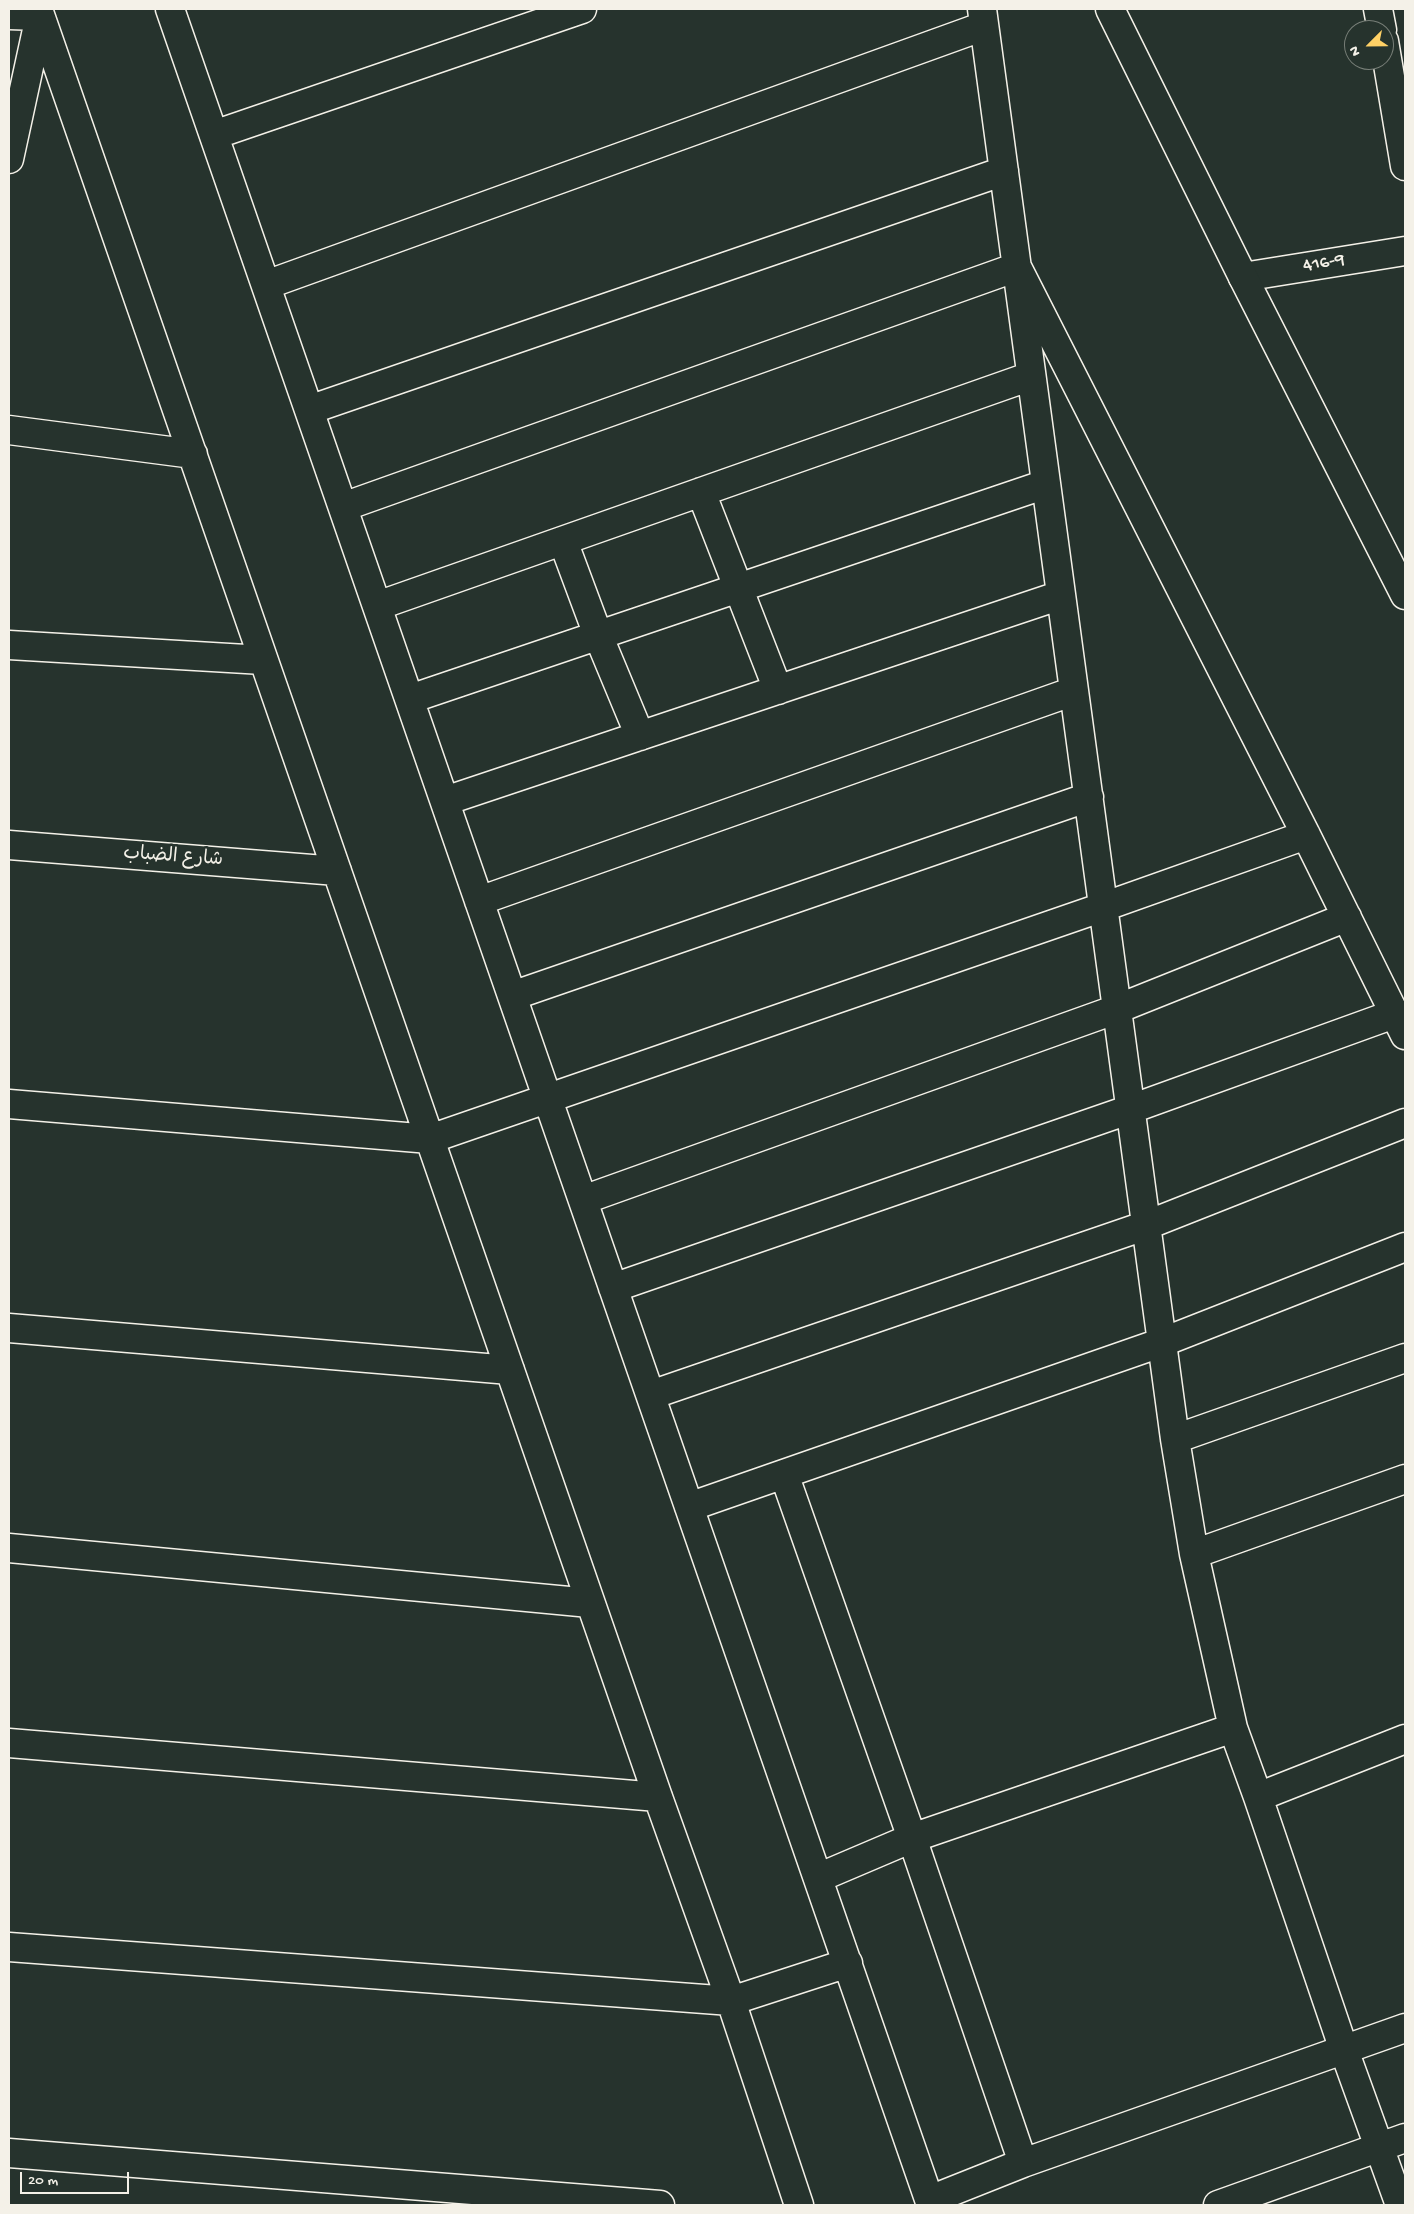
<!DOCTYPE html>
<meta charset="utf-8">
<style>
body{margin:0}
#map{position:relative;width:1414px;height:2214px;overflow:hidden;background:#26332d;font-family:"Gochi Hand",sans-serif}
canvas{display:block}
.frame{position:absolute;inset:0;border:10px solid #f4f1e8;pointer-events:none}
.north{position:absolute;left:1344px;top:20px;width:50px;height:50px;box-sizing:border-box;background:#26332d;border:1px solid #787f78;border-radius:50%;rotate:247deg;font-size:14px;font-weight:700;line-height:20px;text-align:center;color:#f4f1e8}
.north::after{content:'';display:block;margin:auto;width:18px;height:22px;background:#ffd166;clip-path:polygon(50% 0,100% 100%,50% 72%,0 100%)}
.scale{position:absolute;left:20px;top:2172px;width:109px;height:22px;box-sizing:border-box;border:2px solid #f4f1e8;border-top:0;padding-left:6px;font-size:15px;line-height:18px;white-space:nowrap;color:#f4f1e8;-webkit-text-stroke:4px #26332d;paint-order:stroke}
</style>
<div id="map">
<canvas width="1414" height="2214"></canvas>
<div class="frame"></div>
<div class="north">N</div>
<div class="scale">20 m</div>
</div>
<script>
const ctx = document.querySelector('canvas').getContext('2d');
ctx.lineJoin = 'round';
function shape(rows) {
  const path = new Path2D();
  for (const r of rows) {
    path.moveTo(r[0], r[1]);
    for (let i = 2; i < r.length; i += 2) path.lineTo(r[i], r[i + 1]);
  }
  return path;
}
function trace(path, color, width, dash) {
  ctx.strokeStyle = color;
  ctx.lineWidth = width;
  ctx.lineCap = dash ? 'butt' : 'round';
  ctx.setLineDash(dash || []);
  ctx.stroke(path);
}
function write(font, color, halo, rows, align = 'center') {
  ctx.font = font + ' "Gochi Hand","Playpen Sans Arabic",sans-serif';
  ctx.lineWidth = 5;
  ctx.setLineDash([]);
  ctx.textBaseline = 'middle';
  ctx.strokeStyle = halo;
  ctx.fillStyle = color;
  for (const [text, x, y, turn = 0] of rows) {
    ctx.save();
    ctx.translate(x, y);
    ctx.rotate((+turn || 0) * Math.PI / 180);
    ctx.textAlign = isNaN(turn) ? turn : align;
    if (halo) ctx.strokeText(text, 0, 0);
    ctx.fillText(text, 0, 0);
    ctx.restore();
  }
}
const minor = shape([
 [38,9,658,1797,731,2001,799,2205],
 [170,9,931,2205],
 [982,9,1175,1439,1194,1554,1233,1728,1258,1797,1344,2050,1400,2205],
 [1378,9,1382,30],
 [9,15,40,16,9,159],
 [1384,41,1405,166],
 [214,135,582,9],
 [1243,277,1405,251],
 [266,285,984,26],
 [309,410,1004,171],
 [9,430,193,454],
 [701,492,778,690],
 [343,507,1017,267,1306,835,1405,1035],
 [563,541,598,635,640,736],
 [377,606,1031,376],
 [9,645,263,660],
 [410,699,1046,484],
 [445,801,1061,595],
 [9,845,337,871],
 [479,901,1074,691],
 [512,996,1089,797],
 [9,1104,430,1139,1103,907,1306,835],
 [583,1200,1117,1009,1347,917],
 [613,1288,1131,1109,1394,1014],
 [9,1328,510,1370],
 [651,1395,1147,1225,1405,1123],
 [1175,1439,1405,1358],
 [784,1474,912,1838,1023,2163],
 [689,1507,1163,1342,1405,1247],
 [9,1548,590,1603],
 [1194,1554,1405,1479],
 [9,1743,658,1797],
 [1258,1797,1405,1739],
 [818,1878,912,1838,1233,1728],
 [9,1947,731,2001,848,1963],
 [9,2153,660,2205],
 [930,2200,1023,2163,1405,2028],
 [1218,2205,1405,2138]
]);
const tertiary = shape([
 [1110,9,1243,277,1405,595]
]);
const streetNames = [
 ["416-9",1324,264,-9],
 ["شارع الضباب",173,858,4]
];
trace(minor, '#f4f1e8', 31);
trace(tertiary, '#f4f1e8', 31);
trace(minor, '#26332d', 28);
trace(tertiary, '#26332d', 28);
write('19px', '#f4f1e8', '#26332d', streetNames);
</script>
